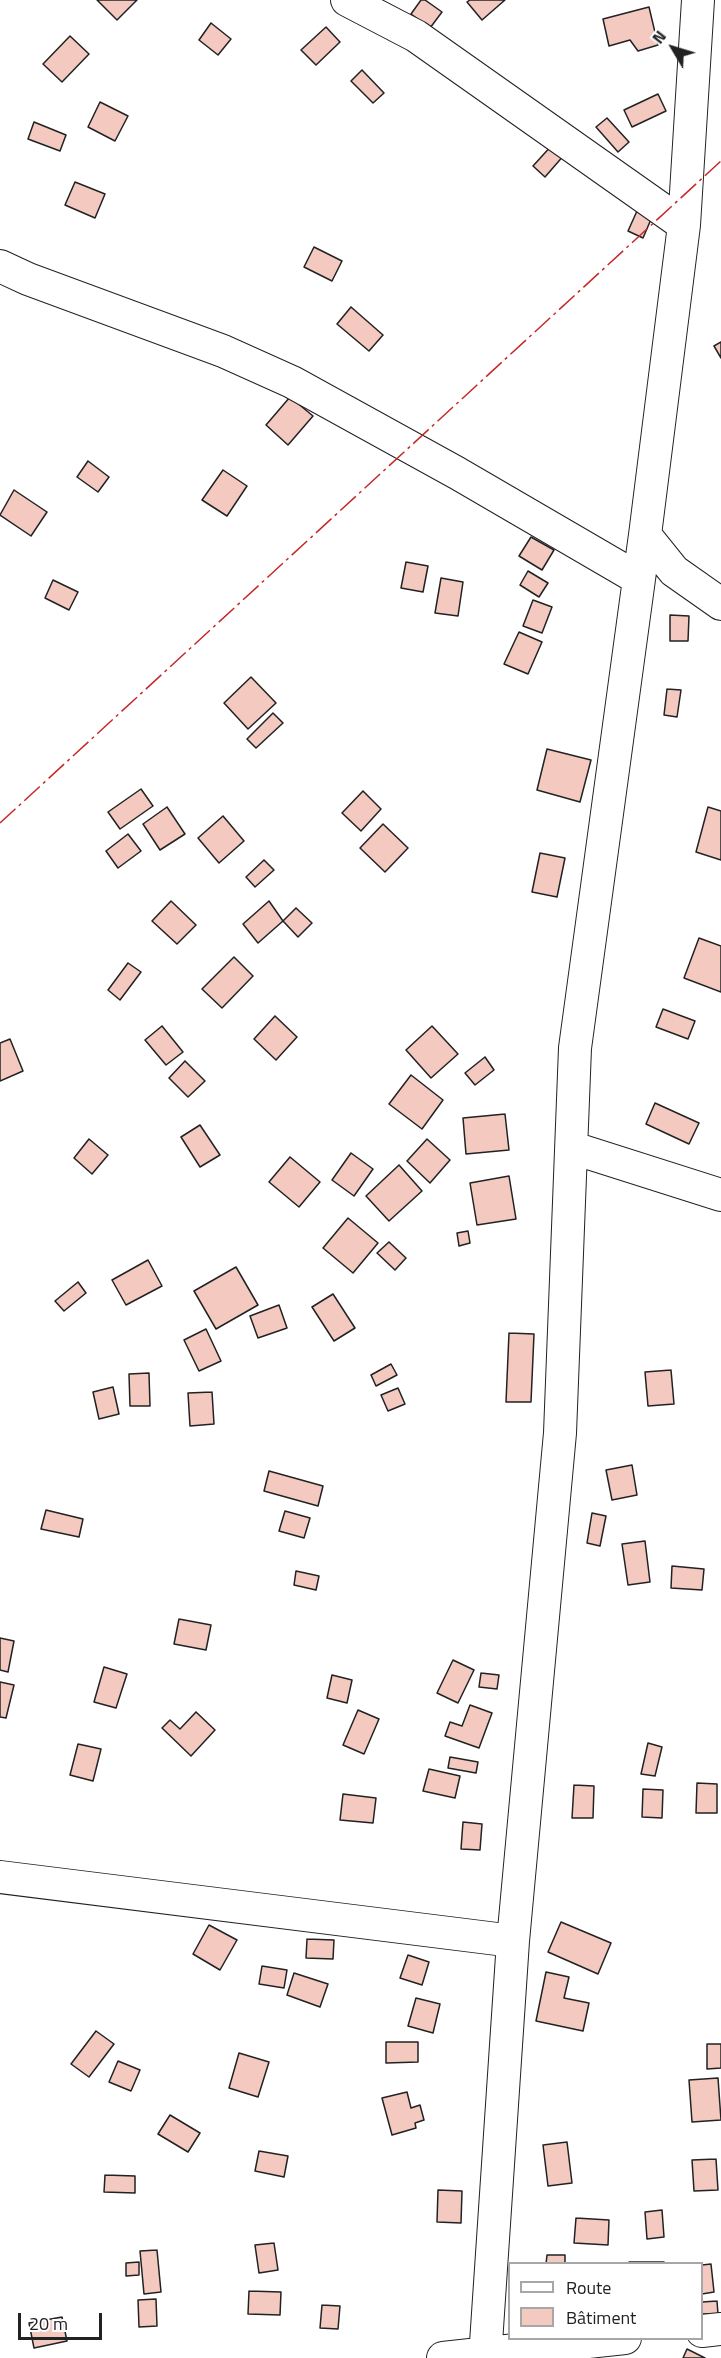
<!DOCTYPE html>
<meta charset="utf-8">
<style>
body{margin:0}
#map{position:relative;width:721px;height:2358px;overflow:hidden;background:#fff;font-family:"Titillium Web",sans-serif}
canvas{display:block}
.legend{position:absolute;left:508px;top:2262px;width:195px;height:78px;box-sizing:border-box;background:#fff;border:2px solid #a7a7a7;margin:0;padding:8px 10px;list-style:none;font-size:18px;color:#222}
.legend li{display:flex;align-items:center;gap:12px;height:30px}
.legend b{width:30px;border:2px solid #a7a7a7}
.north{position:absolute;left:643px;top:18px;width:60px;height:60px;-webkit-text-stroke:4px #fff;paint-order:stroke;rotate:308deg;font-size:16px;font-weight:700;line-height:24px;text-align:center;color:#222}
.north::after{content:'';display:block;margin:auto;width:21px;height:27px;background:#222;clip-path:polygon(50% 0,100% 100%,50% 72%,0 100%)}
.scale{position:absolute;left:18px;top:2313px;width:84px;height:27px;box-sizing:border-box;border:3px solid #222;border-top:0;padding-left:8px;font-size:18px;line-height:21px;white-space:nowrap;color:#222;-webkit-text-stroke:4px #fff;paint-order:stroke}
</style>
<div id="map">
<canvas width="721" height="2358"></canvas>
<ul class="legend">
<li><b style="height:8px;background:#fff"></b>Route</li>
<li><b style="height:16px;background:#f3c9c0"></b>Bâtiment</li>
</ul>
<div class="north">N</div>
<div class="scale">20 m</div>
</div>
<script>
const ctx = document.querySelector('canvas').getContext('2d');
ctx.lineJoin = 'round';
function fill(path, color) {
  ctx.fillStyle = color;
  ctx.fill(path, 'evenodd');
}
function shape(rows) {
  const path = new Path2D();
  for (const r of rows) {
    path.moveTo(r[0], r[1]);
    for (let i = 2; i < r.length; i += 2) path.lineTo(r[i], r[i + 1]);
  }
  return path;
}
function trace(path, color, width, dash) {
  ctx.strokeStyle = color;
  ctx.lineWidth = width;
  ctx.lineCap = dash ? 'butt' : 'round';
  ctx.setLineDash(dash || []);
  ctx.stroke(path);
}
const building = shape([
 [97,0,137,0,117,20,97,0],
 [421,0,425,0,442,12,430,28,411,14,421,0],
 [470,0,505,0,482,20,467,2,470,0],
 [649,7,658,45,638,51,630,40,609,46,603,19,649,7],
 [211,23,231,39,218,55,199,40,211,23],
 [326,27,340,42,316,65,301,50,326,27],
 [70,36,89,54,62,82,43,64,70,36],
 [362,70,384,93,373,103,351,81,362,70],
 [658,94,666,111,632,127,624,110,658,94],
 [100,102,128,116,115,141,88,127,100,102],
 [607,118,629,142,618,152,596,127,607,118],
 [34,122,66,135,60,151,28,139,34,122],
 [553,144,565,154,545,177,533,166,553,144],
 [75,182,105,194,95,218,65,205,75,182],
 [637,211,652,217,643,238,628,231,637,211],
 [314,247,342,261,332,281,304,267,314,247],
 [351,307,383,335,369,351,337,324,351,307],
 [721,342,721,358,714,346,721,342],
 [290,397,313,416,288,445,266,425,290,397],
 [88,461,109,477,98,492,77,477,88,461],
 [223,470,247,486,227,516,202,500,223,470],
 [14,490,47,512,31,536,0,515,14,490],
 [531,537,554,550,542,570,519,556,531,537],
 [406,562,428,566,423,592,401,588,406,562],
 [528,571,548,583,539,597,520,585,528,571],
 [441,578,463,582,458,616,435,613,441,578],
 [53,580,78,592,69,610,45,598,53,580],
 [533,600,552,607,542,633,523,626,533,600],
 [670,615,689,616,688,641,670,641,670,615],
 [519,632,542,642,528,674,504,664,519,632],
 [251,677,276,703,248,729,224,703,251,677],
 [667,689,681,690,677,717,664,715,667,689],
 [273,713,283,723,256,748,247,739,273,713],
 [547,749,591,760,580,802,537,790,547,749],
 [141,789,153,806,120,829,108,812,141,789],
 [363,791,381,809,361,831,342,813,363,791],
 [167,807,185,834,160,850,143,824,167,807],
 [708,807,721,811,721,860,696,852,708,807],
 [223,816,244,841,219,863,198,838,223,816],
 [383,824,408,848,385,872,360,848,383,824],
 [128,834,141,851,118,868,106,851,128,834],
 [540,853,565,858,557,897,532,892,540,853],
 [264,860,274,870,255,887,246,877,264,860],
 [171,901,196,925,177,944,152,921,171,901],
 [269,901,283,921,258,943,243,924,269,901],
 [296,908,312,923,298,937,283,921,296,908],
 [699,938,721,946,721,992,684,978,699,938],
 [234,957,253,976,222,1008,202,989,234,957],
 [128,963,141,972,120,1000,108,990,128,963],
 [663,1009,695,1021,688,1039,656,1027,663,1009],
 [275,1016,297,1037,276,1060,254,1039,275,1016],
 [162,1026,183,1052,166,1065,145,1040,162,1026],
 [432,1026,458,1054,431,1078,406,1050,432,1026],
 [10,1039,23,1071,0,1081,0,1043,10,1039],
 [485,1057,494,1070,475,1085,465,1073,485,1057],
 [185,1061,205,1081,188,1097,169,1078,185,1061],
 [411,1075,443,1100,422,1129,389,1104,411,1075],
 [655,1103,699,1123,689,1144,646,1124,655,1103],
 [505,1114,509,1150,466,1154,463,1118,505,1114],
 [200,1125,220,1155,200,1167,181,1137,200,1125],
 [89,1139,108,1155,92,1174,74,1158,89,1139],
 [427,1139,450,1160,430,1183,407,1161,427,1139],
 [351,1153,373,1169,354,1196,332,1180,351,1153],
 [290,1157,320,1182,299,1207,269,1182,290,1157],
 [399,1165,422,1191,389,1221,366,1196,399,1165],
 [509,1176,516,1219,477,1225,470,1183,509,1176],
 [348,1218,378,1243,353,1273,323,1248,348,1218],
 [468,1231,470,1243,459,1246,457,1233,468,1231],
 [389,1242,406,1258,395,1270,377,1253,389,1242],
 [148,1260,162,1286,126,1305,112,1280,148,1260],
 [236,1267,258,1305,216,1329,194,1291,236,1267],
 [78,1282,86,1293,64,1311,55,1301,78,1282],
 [333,1294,355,1328,334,1341,312,1307,333,1294],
 [279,1305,287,1328,258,1338,250,1316,279,1305],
 [206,1329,221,1361,199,1371,184,1340,206,1329],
 [509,1333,534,1334,531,1402,506,1402,509,1333],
 [391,1364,397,1375,376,1386,371,1375,391,1364],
 [671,1370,674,1404,648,1406,645,1372,671,1370],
 [149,1373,150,1406,130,1406,129,1374,149,1373],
 [113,1387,119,1414,99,1419,93,1392,113,1387],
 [398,1388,405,1404,388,1411,381,1395,398,1388],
 [212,1392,214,1424,190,1426,188,1393,212,1392],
 [632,1465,637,1495,612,1500,606,1470,632,1465],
 [269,1471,323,1486,318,1506,264,1491,269,1471],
 [46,1510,83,1519,79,1537,41,1529,46,1510],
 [285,1511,310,1518,304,1538,279,1531,285,1511],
 [592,1513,606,1516,600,1546,587,1543,592,1513],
 [645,1541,650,1582,628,1585,622,1544,645,1541],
 [672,1566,704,1569,702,1590,671,1588,672,1566],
 [296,1571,319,1576,316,1590,294,1585,296,1571],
 [179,1619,211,1625,206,1650,174,1644,179,1619],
 [0,1638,14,1641,8,1672,0,1670,0,1638],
 [453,1660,474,1670,458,1703,437,1693,453,1660],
 [104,1667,127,1674,116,1708,94,1702,104,1667],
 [481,1673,499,1675,497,1689,479,1687,481,1673],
 [332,1675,352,1680,347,1703,327,1698,332,1675],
 [0,1682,14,1685,6,1718,0,1717,0,1682],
 [470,1705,492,1713,479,1748,445,1736,450,1722,462,1726,470,1705],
 [358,1710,379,1719,364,1754,343,1745,358,1710],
 [196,1712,215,1730,191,1756,162,1728,170,1720,180,1729,196,1712],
 [648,1743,662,1747,655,1776,641,1774,648,1743],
 [78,1744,101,1749,93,1781,70,1775,78,1744],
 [450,1757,478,1762,476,1773,448,1768,450,1757],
 [429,1769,460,1776,455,1798,423,1791,429,1769],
 [697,1783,717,1784,717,1813,696,1813,697,1783],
 [574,1785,594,1786,593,1818,572,1818,574,1785],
 [643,1789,663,1790,662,1818,642,1817,643,1789],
 [343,1794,376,1798,373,1823,340,1820,343,1794],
 [463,1822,482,1824,480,1850,461,1849,463,1822],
 [561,1922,611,1943,598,1974,548,1952,561,1922],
 [209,1925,237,1940,220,1970,193,1954,209,1925],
 [307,1939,334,1940,333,1959,306,1958,307,1939],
 [408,1955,429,1962,422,1985,400,1978,408,1955],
 [262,1966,287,1970,284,1988,259,1984,262,1966],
 [546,1972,569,1977,564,1998,589,2003,583,2031,536,2021,546,1972],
 [294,1973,328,1984,320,2007,287,1995,294,1973],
 [416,1998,440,2004,433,2033,408,2026,416,1998],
 [96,2031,114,2044,89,2077,71,2064,96,2031],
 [386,2042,418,2042,418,2062,386,2063,386,2042],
 [707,2044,721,2044,721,2068,707,2069,707,2044],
 [239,2053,269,2062,258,2097,229,2088,239,2053],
 [118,2061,140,2070,131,2091,109,2082,118,2061],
 [718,2078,721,2120,692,2122,689,2080,718,2078],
 [407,2092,411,2108,420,2105,424,2120,415,2123,416,2128,392,2135,382,2098,407,2092],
 [170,2115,200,2133,188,2152,158,2134,170,2115],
 [567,2142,572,2183,548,2186,543,2145,567,2142],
 [259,2151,288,2156,284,2177,255,2171,259,2151],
 [716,2159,718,2190,694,2191,692,2160,716,2159],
 [105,2175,135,2176,135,2193,104,2192,105,2175],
 [438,2190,462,2191,461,2223,437,2222,438,2190],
 [662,2210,664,2237,647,2239,645,2212,662,2210],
 [576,2218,609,2220,608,2245,574,2243,576,2218],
 [274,2243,278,2270,259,2273,255,2245,274,2243],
 [157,2250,161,2292,144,2294,140,2251,157,2250],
 [547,2255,565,2255,565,2264,546,2264,547,2255],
 [139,2262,139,2275,126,2276,126,2263,139,2262],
 [629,2262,664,2262,664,2264,629,2264,629,2262],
 [711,2264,714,2292,702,2294,702,2265,711,2264],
 [249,2291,281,2292,280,2315,248,2314,249,2291],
 [156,2299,157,2326,139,2327,138,2300,156,2299],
 [717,2301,718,2314,702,2314,702,2302,717,2301],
 [322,2305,340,2306,338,2329,320,2328,322,2305],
 [62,2317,67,2341,34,2348,29,2323,62,2317],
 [687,2349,705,2358,683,2358,687,2349]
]);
const minor = shape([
 [347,0,416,36,684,225],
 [698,0,684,225,645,535,674,571,721,604],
 [0,266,28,279,223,351,292,382,457,473,639,579],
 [573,1148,721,1195],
 [0,1877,513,1941],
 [702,2331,721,2329],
 [443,2358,625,2338],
 [485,2358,513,1941,560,1433,575,1048,645,535]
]);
const power = shape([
 [0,823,721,161]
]);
fill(building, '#f3c9c0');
trace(building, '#222', 1.5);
trace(minor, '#222', 34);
trace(minor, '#fff', 32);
trace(power, '#c62828', 1.5, [21, 4.5, 3, 4.5]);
</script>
